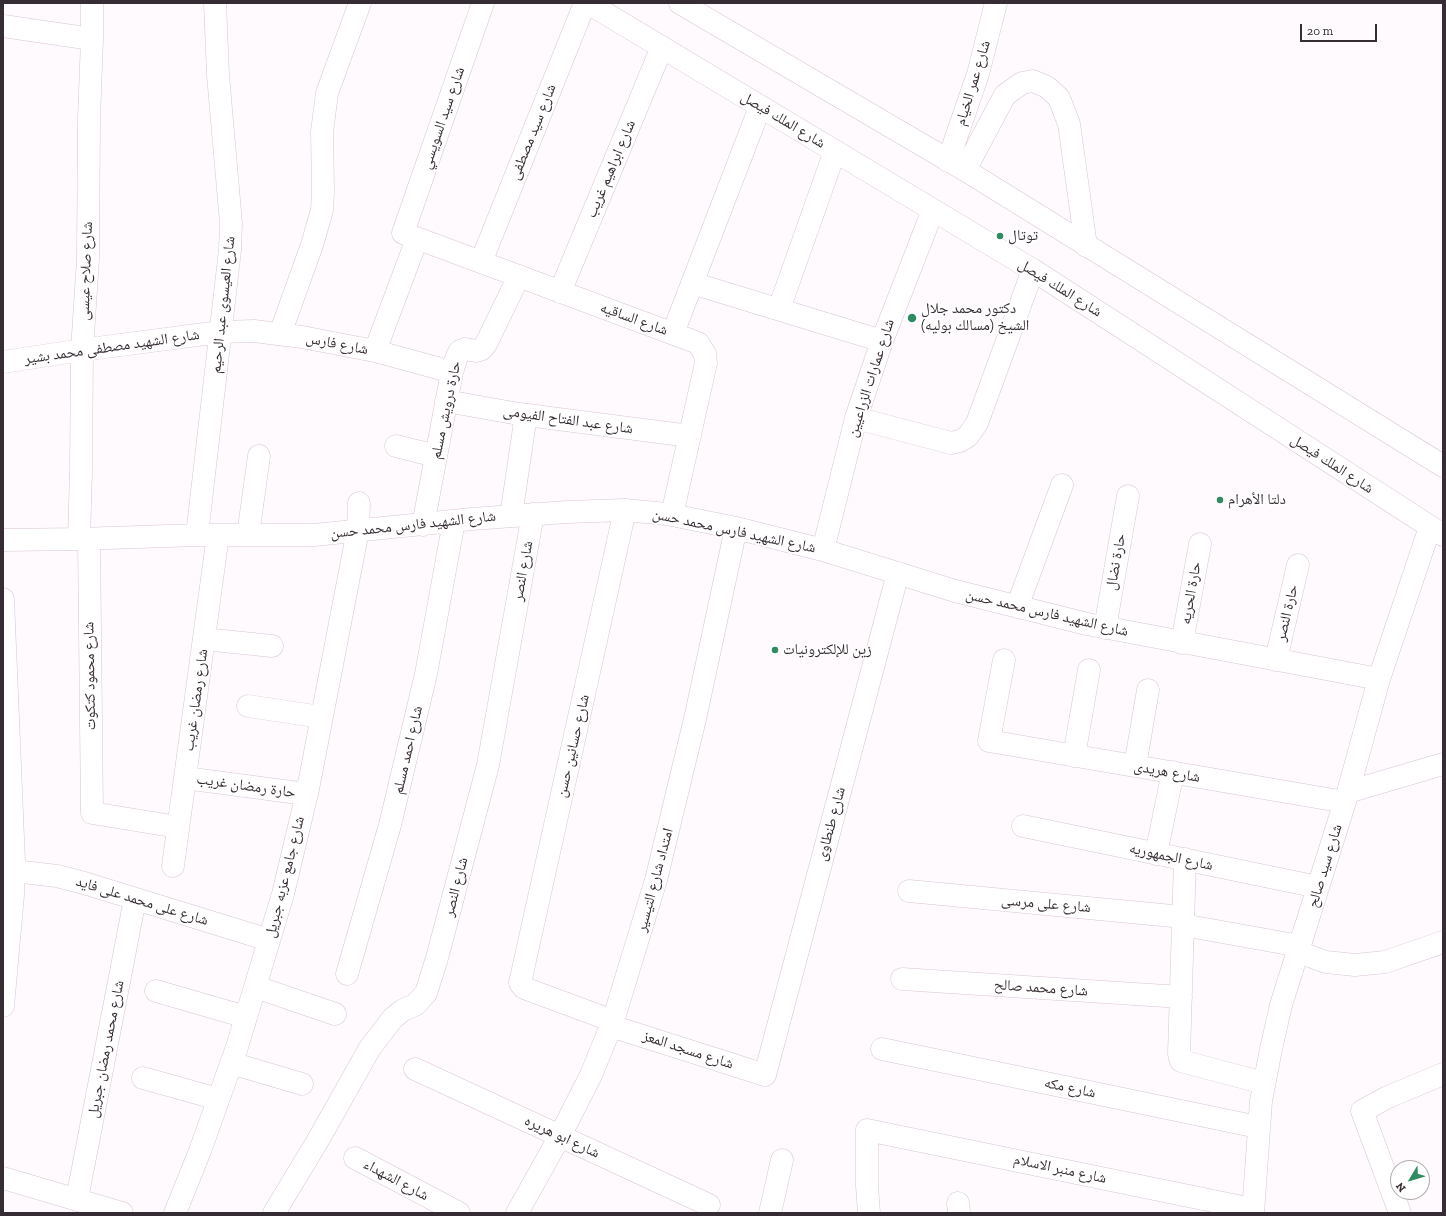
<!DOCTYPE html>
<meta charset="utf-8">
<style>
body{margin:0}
#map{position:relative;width:1446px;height:1216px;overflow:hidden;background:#fefafd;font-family:"Zilla Slab",serif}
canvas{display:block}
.frame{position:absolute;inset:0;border:4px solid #362d34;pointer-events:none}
.north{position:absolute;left:1390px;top:1160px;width:40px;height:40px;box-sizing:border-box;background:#fff;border:1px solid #afabae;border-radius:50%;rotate:232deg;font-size:11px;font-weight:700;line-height:16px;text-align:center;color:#362d34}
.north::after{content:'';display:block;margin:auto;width:14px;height:18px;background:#2e8b62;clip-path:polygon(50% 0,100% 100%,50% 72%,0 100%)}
.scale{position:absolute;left:1300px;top:24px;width:77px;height:18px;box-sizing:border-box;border:2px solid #362d34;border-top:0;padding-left:5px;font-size:12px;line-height:14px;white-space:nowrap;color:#362d34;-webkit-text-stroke:3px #fff;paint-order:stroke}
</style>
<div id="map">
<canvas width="1446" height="1216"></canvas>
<div class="frame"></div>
<div class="north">N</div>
<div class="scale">20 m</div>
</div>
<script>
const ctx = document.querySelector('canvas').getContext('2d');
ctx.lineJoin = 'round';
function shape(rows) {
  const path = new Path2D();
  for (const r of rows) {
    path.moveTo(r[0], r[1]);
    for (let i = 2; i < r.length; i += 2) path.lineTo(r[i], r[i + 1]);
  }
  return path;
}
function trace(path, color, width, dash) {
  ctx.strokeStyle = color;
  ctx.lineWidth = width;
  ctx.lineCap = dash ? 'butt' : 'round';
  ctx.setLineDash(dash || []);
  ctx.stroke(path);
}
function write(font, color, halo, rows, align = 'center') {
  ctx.font = font + ' "Zilla Slab","Noto Naskh Arabic",serif';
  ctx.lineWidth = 4;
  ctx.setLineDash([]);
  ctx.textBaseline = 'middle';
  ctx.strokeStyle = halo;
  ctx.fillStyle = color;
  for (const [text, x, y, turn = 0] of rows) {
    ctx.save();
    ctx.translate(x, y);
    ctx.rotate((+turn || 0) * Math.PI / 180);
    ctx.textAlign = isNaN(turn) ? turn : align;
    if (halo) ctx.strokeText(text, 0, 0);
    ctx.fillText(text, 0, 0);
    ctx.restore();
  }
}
const minor = shape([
 [483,3,403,233,698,343,705,354,706,363,672,515],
 [3,26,92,39],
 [948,161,978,74,996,3],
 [965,170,1005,95,1022,83,1033,81,1047,87,1059,98,1069,124,1086,246],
 [481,262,585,3],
 [692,283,882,341],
 [560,292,662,47],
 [779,309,835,151],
 [673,333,760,107],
 [280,334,312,245,322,210,323,191,322,132,327,93,360,3],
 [375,351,417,239],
 [3,362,82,350,220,332,254,331,302,337,375,351,452,372],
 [446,401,519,414,690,436],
 [856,418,951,443,960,441,968,436,977,423,1033,270],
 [396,446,436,456],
 [511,516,526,415],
 [423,525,452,372,457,356,460,351,465,349,476,351,482,349,486,344,519,276],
 [197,535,230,250,231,223,218,75,215,3],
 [248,535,259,456],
 [79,539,81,471,82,350,88,259,89,119,92,39,92,3],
 [89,539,92,813,178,827],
 [3,540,79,539,197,535,314,535,472,519,567,512,625,510,667,514,736,528,823,550,955,591,1087,624,1379,679],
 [823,550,856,418,882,341,933,210],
 [3,599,14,862,13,895,3,1006],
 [1017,607,1062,485],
 [1105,628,1128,496],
 [204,639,272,646],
 [1182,643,1200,544],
 [1004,660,989,741,1345,802],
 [1276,660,1298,565],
 [248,706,321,717],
 [1074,756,1089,670],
 [1135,766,1148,690],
 [185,778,306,794],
 [1348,792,1443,764],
 [1023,826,1318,887],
 [1156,854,1173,772],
 [1185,859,1179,1054,1181,1061,1264,1083],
 [173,866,218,535],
 [14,871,57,876,84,883,269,940],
 [909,891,1183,917],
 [1183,925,1300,946],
 [1298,952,1326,962,1355,965,1385,962,1443,942],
 [347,974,390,825,426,674,454,521],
 [902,979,1181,997],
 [256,987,335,1014],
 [156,991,246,1017],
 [613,1021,524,988,520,983,625,510],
 [611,1026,765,1075,898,573],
 [882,1049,1258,1127],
 [231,1063,302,1084],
 [415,1069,709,1205],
 [143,1078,218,1099],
 [355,1158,459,1213],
 [3,1178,122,1213],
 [77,1199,135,899],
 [958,1203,959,1213],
 [175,1213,200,1151,237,1047,283,894,308,789,358,530,359,503],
 [274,1213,317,1142,370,1048,393,1018,403,1010,415,1005,426,993,437,958,488,765,533,514],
 [517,1213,560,1136,591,1075,613,1021,656,880,695,719,736,528],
 [770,1213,782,1160],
 [869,1213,867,1186,867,1130,1252,1209],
 [1253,1213,1261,1101,1271,1049,1281,1005,1348,792,1379,679,1430,527],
 [1400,1213,1362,1111,1388,1097,1443,1074]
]);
const major = shape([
 [588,3,1033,270,1443,535],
 [680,3,965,170,1443,466]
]);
const markers = [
 [1000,236,4,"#2e8b62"],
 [912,318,5,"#2e8b62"],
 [1220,500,4,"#2e8b62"],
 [775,650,4,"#2e8b62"]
];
const streetNames = [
 ["شارع عمر الخيام",973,83,-73],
 ["شارع سيد السويسي",443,118,-71],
 ["شارع الملك فيصل",783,120,31],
 ["شارع سيد مصطفى",533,132,-68],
 ["شارع ابراهيم غريب",611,169,-67],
 ["شارع صلاح عيسى",86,271,-88],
 ["شارع الملك فيصل",1060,288,32],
 ["شارع العيسوى عبد الرحيم",223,305,-84],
 ["شارع الساقيه",634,319,20],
 ["شارع فارس",337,344,11],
 ["شارع الشهيد مصطفى محمد بشير",112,347,-8],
 ["شارع عمارات الزراعيين",871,378,-72],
 ["حارة درويش مسلم",446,410,-78],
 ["شارع عبد الفتاح الفيومى",568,420,8],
 ["شارع الملك فيصل",1332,464,33],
 ["شارع الشهيد فارس محمد حسن",413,525,-6],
 ["شارع الشهيد فارس محمد حسن",734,531,12],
 ["حارة نضال",1116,562,-80],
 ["شارع النصر",523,571,-80],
 ["حارة الحريه",1191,593,-80],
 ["شارع الشهيد فارس محمد حسن",1047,613,13],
 ["حارة النصر",1287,613,-77],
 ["شارع محمود كتكوت",90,676,-91],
 ["شارع رمضان غريب",196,700,-82],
 ["شارع حسانين حسن",573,746,-77],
 ["شارع احمد مسلم",408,750,-77],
 ["شارع هريدى",1167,772,10],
 ["حارة رمضان غريب",246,786,8],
 ["شارع طنطاوى",831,824,-75],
 ["شارع الجمهوريه",1171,857,12],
 ["شارع سيد صالح",1325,866,-73],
 ["شارع جامع عزبه جبريل",285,877,-76],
 ["امتداد شارع التيسير",655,880,-75],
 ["شارع النصر",456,887,-76],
 ["شارع على محمد على فايد",142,901,17],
 ["شارع على مرسى",1046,904,5],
 ["شارع محمد صالح",1041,988,4],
 ["شارع محمد رمضان جبريل",106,1049,-79],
 ["شارع مسجد المعز",688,1050,18],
 ["شارع مكه",1070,1088,12],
 ["شارع ابو هريره",562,1137,25],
 ["شارع منبر الاسلام",1060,1169,12],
 ["شارع الشهداء",396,1180,28]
];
const poiNames = [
 ["توتال",1008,236],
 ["دكتور محمد جلال",921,309],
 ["الشيخ (مسالك بوليه)",921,326],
 ["دلتا الأهرام",1228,500],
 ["زين للإلكترونيات",783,650]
];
trace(minor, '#d9c4d6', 23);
trace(major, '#d9c4d6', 23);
trace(minor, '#fff', 22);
trace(major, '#fff', 22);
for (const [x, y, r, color] of markers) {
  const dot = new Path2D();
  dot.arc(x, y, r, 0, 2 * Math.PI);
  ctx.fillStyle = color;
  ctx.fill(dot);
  trace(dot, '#fff', 1.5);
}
write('15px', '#362d34', '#fff', streetNames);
write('15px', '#362d34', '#fff', poiNames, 'left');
</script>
